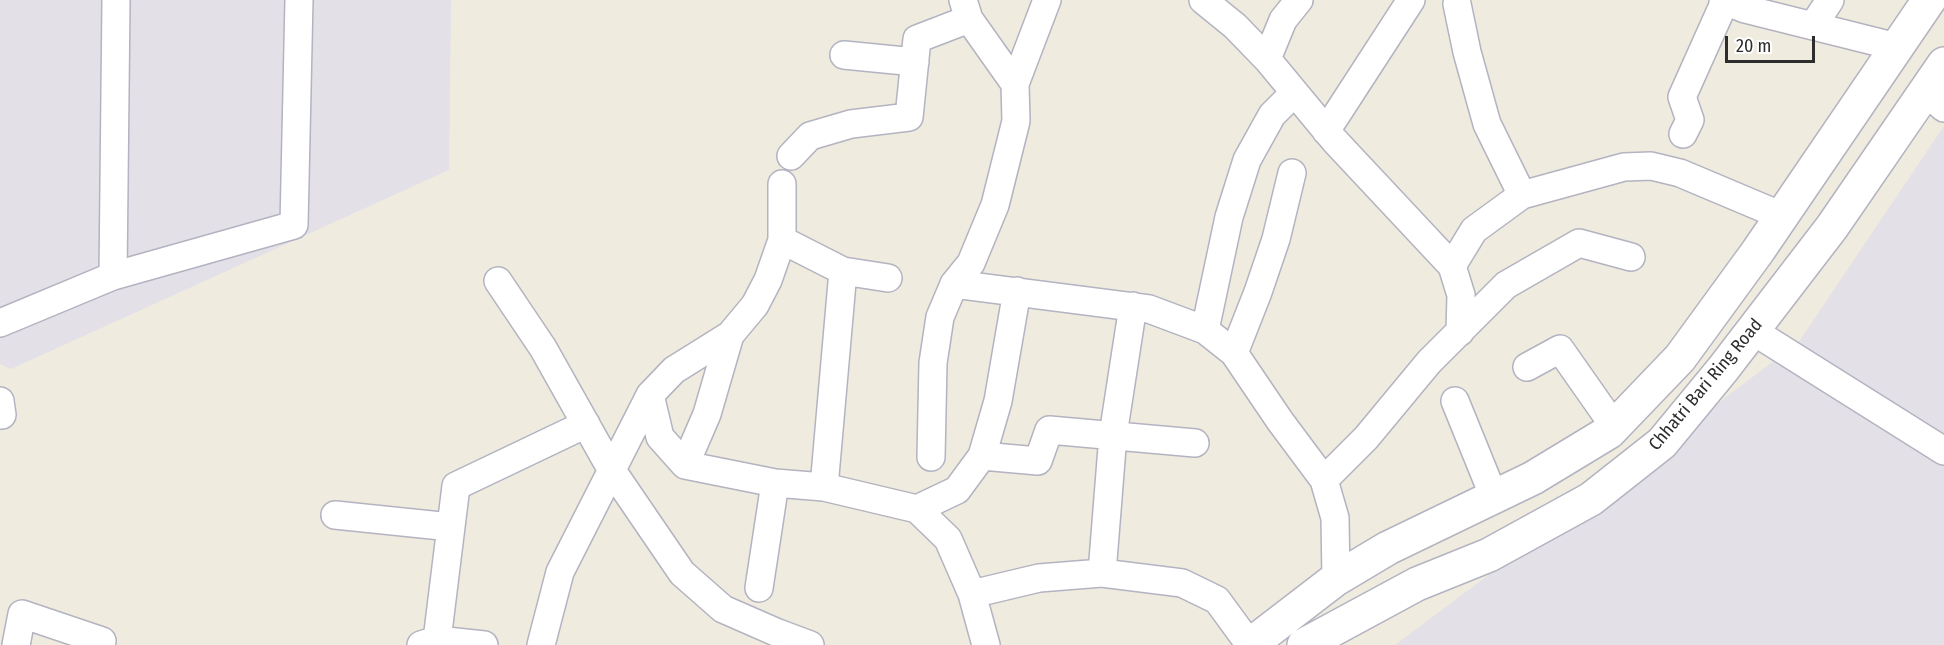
<!DOCTYPE html>
<style>
body{margin:0}
#map{position:relative;width:1944px;height:645px;overflow:hidden;background:#efebdf;font-family:"Fira Sans Condensed",sans-serif}
canvas{display:block}
.scale{position:absolute;left:1725px;top:36px;width:90px;height:27px;box-sizing:border-box;border:3px solid #2d2d2d;border-top:0;padding-left:8px;font-size:18px;line-height:21px;white-space:nowrap;color:#2d2d2d;-webkit-text-stroke:4px #fff;paint-order:stroke}
</style>
<div id="map">
<canvas width="1944" height="645"></canvas>
<div class="scale">20 m</div>
</div>
<script>
const ctx = document.querySelector('canvas').getContext('2d');
ctx.lineJoin = 'round';
function fill(path, color) {
  ctx.fillStyle = color;
  ctx.fill(path, 'evenodd');
}
function shape(rows) {
  const path = new Path2D();
  for (const r of rows) {
    path.moveTo(r[0], r[1]);
    for (let i = 2; i < r.length; i += 2) path.lineTo(r[i], r[i + 1]);
  }
  return path;
}
function trace(path, color, width, dash) {
  ctx.strokeStyle = color;
  ctx.lineWidth = width;
  ctx.lineCap = dash ? 'butt' : 'round';
  ctx.setLineDash(dash || []);
  ctx.stroke(path);
}
function write(font, color, halo, rows, align = 'center') {
  ctx.font = font + ' "Fira Sans Condensed",sans-serif';
  ctx.lineWidth = 6;
  ctx.setLineDash([]);
  ctx.textBaseline = 'middle';
  ctx.strokeStyle = halo;
  ctx.fillStyle = color;
  for (const [text, x, y, turn = 0] of rows) {
    ctx.save();
    ctx.translate(x, y);
    ctx.rotate((+turn || 0) * Math.PI / 180);
    ctx.textAlign = isNaN(turn) ? turn : align;
    if (halo) ctx.strokeText(text, 0, 0);
    ctx.fillText(text, 0, 0);
    ctx.restore();
  }
}
const industrial = shape([
 [0,0,451,0,449,170,11,369,0,364],
 [1944,126,1944,645,1395,645,1798,343]
]);
const minor = shape([
 [1203,0,1235,26,1267,59,1334,140,1452,266,1474,230,1522,195,1624,167,1651,166,1680,173,1782,216],
 [1723,0,1745,9,1897,47],
 [1457,4,1467,52,1487,124,1522,195],
 [1813,26,1830,0],
 [844,55,915,62],
 [1267,59,1283,20,1299,0],
 [1015,84,1047,0],
 [1925,92,1944,108],
 [1326,131,1411,0],
 [1683,134,1690,120,1682,97,1725,1],
 [791,156,810,136,851,124,909,117,917,39,969,19],
 [782,240,843,271,888,278],
 [1452,266,1461,295,1460,332],
 [113,276,116,0],
 [498,281,543,348,611,469,682,573,723,609,778,633,810,645],
 [954,284,1149,309,1205,330,1234,353,1280,421,1324,480,1335,518,1336,579],
 [0,323,113,276,294,225,299,0],
 [1205,330,1229,217,1247,160,1272,115,1294,93],
 [1753,331,1944,451],
 [1234,353,1258,292,1276,239,1292,173],
 [1527,367,1560,349,1614,426],
 [650,395,660,437,685,465,775,483,824,487,917,509,957,490,982,456,1038,461,1049,430,1195,443],
 [0,401,2,415],
 [1455,401,1494,497],
 [982,456,998,401,1017,291],
 [931,457,933,363,940,317,954,284,971,263,995,205,1016,121,1015,84,969,19,963,0],
 [685,465,707,414,730,335],
 [1324,480,1366,438,1429,362,1506,285,1579,243,1631,257],
 [824,487,843,271],
 [917,509,948,539,972,594,986,645],
 [335,515,451,527],
 [1102,573,1113,435,1133,306],
 [759,588,775,483],
 [972,594,1039,578,1102,573,1182,583,1217,600,1250,645],
 [437,640,484,645],
 [16,645,22,614,102,641],
 [421,645,437,640,456,486,586,424],
 [541,645,560,572,650,395,674,370,730,335,755,305,768,280,782,240,782,184]
]);
const secondary = shape([
 [1250,645,1336,579,1388,548,1533,478,1609,432,1680,358,1758,251,1929,0],
 [1304,645,1417,584,1489,555,1591,499,1662,443,1723,369,1832,227,1944,64]
]);
const streetNames = [
 ["Chhatri Bari Ring Road",1706,385,-50]
];
fill(industrial, '#e3e0e8');
trace(minor, '#b3b3c1', 30);
trace(secondary, '#b3b3c1', 36);
trace(minor, '#fff', 27);
trace(secondary, '#fff', 33);
write('18px', '#2d2d2d', '#fff', streetNames);
</script>
